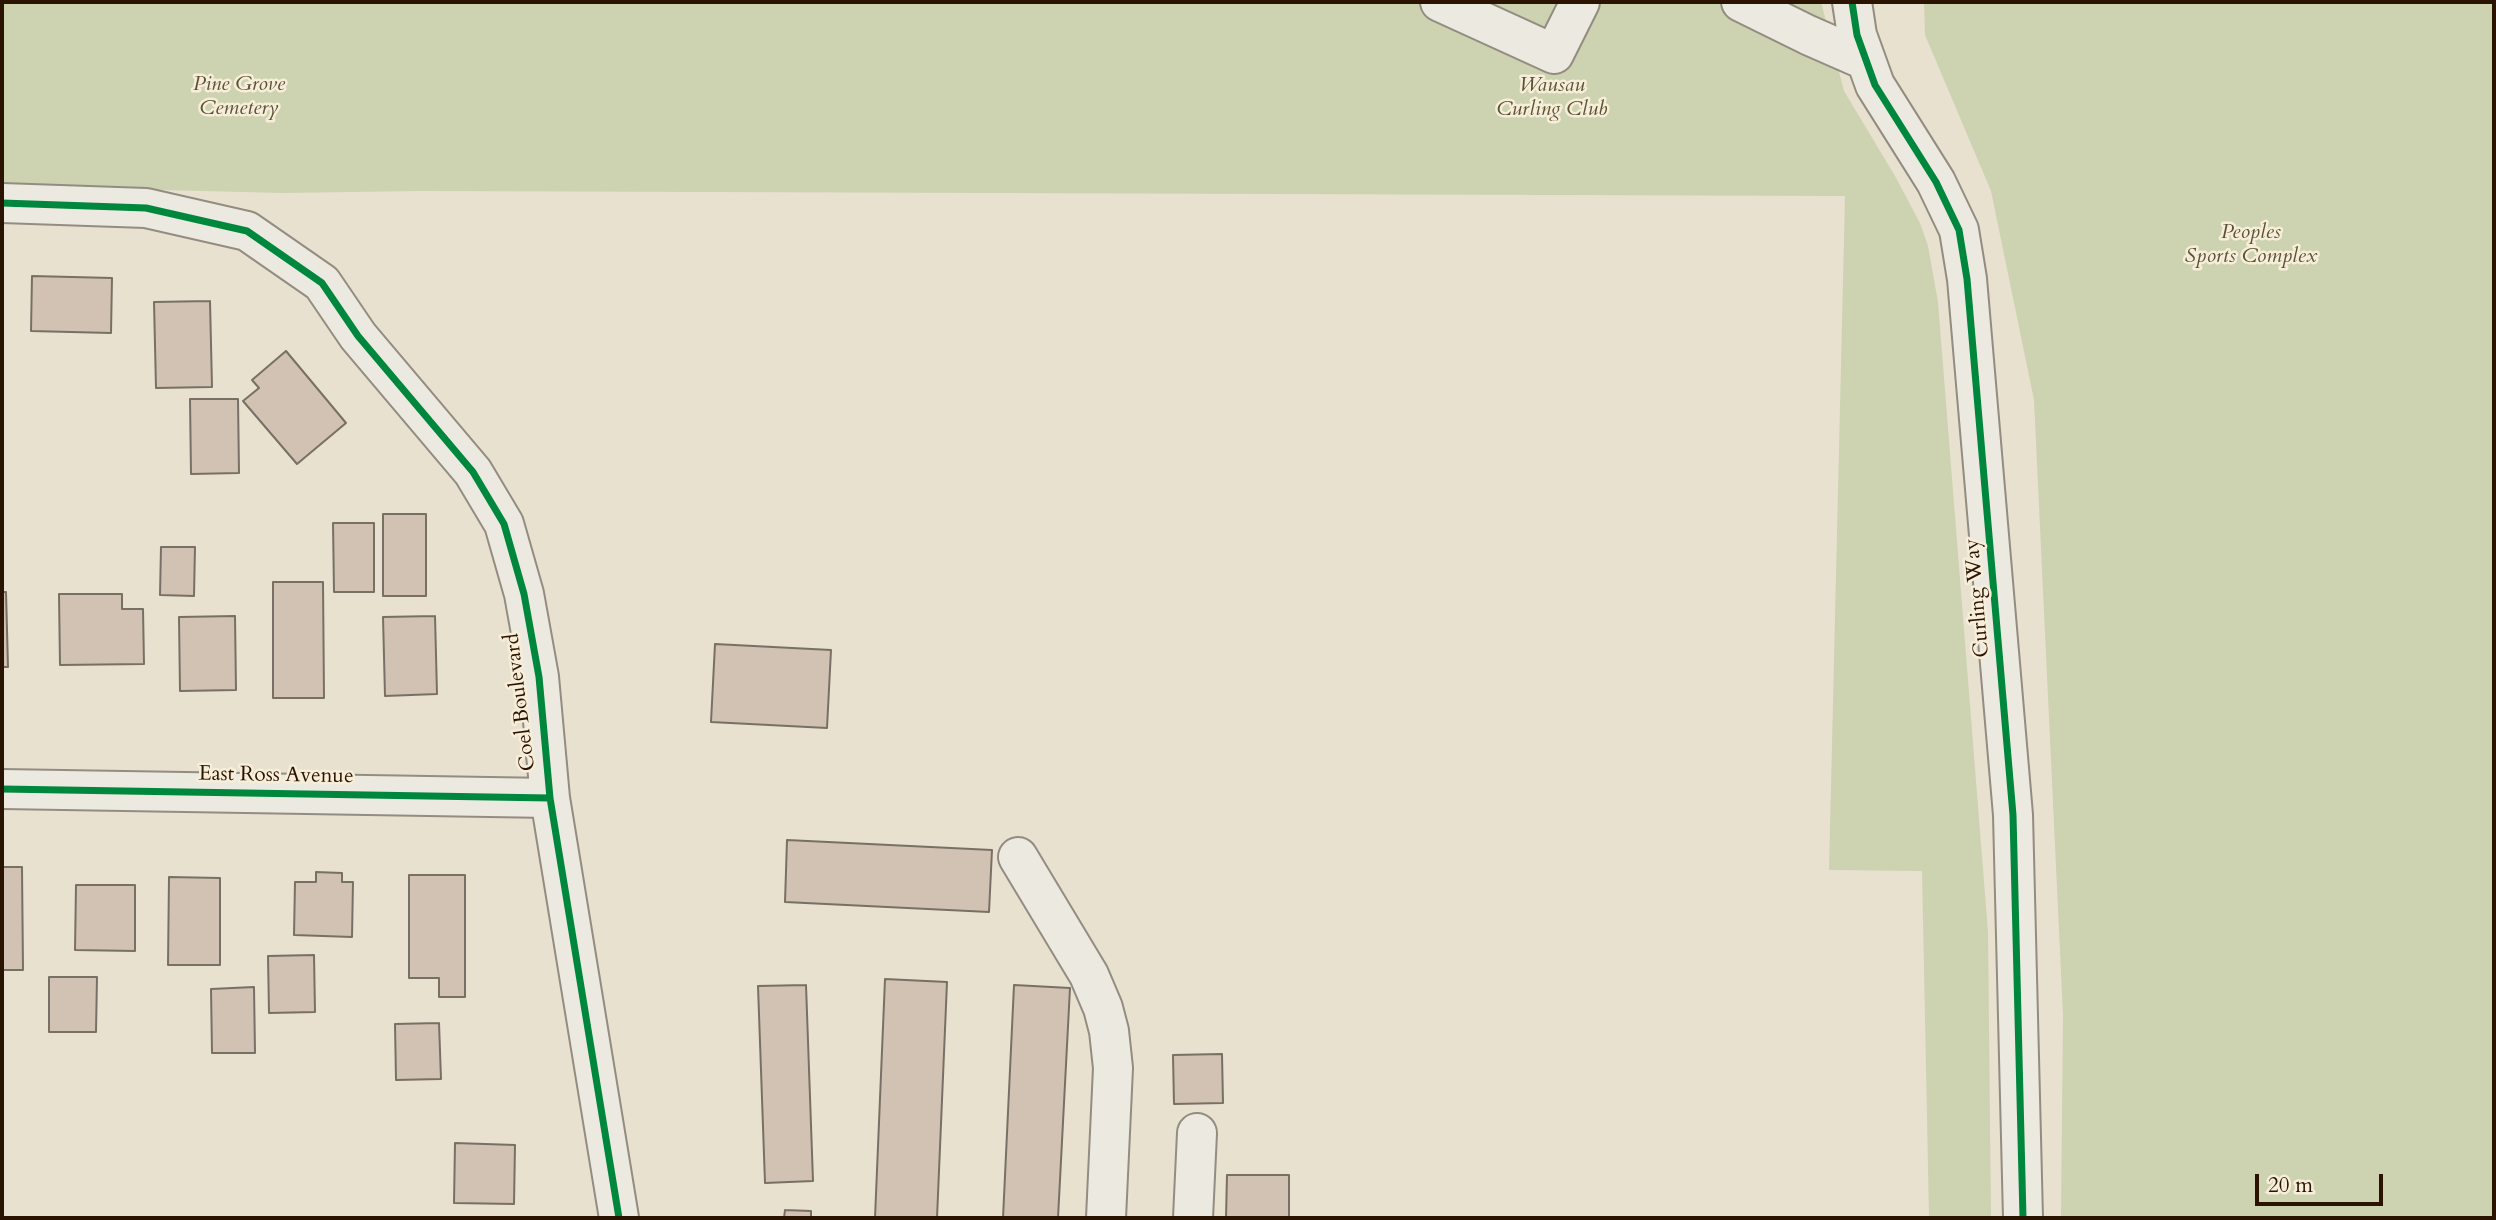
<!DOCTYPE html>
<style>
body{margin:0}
#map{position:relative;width:2496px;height:1220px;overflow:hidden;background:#e8e1d0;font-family:Cardo,serif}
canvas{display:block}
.frame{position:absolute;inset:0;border:4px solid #2a1300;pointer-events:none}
.scale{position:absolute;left:2255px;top:1174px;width:128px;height:32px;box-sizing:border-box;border:4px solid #2a1300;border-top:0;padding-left:9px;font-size:21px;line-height:24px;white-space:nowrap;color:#2a1300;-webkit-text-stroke:5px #f7eed9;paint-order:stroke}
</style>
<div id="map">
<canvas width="2496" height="1220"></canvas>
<div class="frame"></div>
<div class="scale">20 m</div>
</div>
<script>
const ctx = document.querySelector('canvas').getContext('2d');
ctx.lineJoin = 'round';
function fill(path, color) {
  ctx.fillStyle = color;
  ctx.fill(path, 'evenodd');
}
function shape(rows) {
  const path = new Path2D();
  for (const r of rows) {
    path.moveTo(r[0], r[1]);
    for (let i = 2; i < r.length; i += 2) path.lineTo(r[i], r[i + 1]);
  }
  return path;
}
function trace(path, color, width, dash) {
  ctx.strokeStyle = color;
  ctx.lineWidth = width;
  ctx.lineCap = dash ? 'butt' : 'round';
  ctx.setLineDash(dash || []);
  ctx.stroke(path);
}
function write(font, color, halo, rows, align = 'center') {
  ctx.font = font + ' Cardo,serif';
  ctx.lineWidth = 5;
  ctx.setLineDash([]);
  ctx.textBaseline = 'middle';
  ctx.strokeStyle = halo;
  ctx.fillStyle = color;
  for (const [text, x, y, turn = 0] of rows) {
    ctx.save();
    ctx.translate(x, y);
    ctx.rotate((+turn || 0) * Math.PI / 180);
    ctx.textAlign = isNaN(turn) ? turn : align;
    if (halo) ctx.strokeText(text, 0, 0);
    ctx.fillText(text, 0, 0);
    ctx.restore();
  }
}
const green = shape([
 [2,2,1821,2,1844,91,1895,176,1920,223,1928,246,1938,302,1988,932,1991,1218,1929,1218,1922,871,1829,870,1845,196,422,191,282,193,2,186],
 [1924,2,2494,2,2494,1218,2061,1218,2063,1015,2034,400,1991,191,1925,35]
]);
const building = shape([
 [32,276,112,278,111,333,31,331,32,276],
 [210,301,212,387,156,388,154,302,210,301],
 [286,351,346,423,297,464,243,401,259,388,252,380,286,351],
 [190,399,238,399,239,473,191,474,190,399],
 [383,514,426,514,426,596,383,596,383,514],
 [333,523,374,523,374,592,334,592,333,523],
 [161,547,195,547,194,596,160,595,161,547],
 [273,582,323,582,324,698,273,698,273,582],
 [2,592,6,592,8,667,2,667,2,592],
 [59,594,122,594,122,609,143,609,144,664,60,665,59,594],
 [235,616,236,690,180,691,179,617,235,616],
 [435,616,437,694,385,696,383,617,435,616],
 [715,644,831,650,827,728,711,722,715,644],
 [787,840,992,850,989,912,785,902,787,840],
 [2,867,22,867,23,970,2,970,2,867],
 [316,872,342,873,342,882,353,882,352,937,294,935,295,882,316,882,316,872],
 [409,875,465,875,465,997,439,997,439,978,409,978,409,875],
 [169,877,220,878,220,965,168,965,169,877],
 [76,885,135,885,135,951,75,950,76,885],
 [314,955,315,1012,269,1013,268,956,314,955],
 [49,977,97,977,96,1032,49,1032,49,977],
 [885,979,947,982,937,1218,875,1218,885,979],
 [806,985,813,1181,765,1183,758,986,806,985],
 [1014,985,1070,988,1058,1218,1003,1218,1014,985],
 [254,987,255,1053,212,1053,211,989,254,987],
 [439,1023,441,1079,396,1080,395,1024,439,1023],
 [1222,1054,1223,1103,1174,1104,1173,1055,1222,1054],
 [455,1143,515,1145,514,1204,454,1203,455,1143],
 [1227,1175,1289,1175,1289,1218,1226,1218,1227,1175],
 [785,1210,811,1211,811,1218,784,1218,785,1210]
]);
const minor = shape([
 [1440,2,1554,54,1580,2],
 [1741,2,1808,35,1865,60],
 [1852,2,1857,35,1875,85,1936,182,1959,230,1967,279,2013,815,2023,1218],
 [2,203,146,208,247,231,322,283,358,336,473,472,504,524,524,594,539,677,550,798,619,1218],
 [2,789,550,798],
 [1018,857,1089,975,1103,1008,1109,1031,1113,1068,1106,1218],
 [1193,1218,1197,1133]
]);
const cycleway = shape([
 [1852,2,1857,35,1875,85,1936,182,1959,230,1967,279,2013,815,2023,1218],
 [2,203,146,208,247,231,322,283,358,336,473,472,504,524,524,594,539,677,550,798,619,1218],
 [2,789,550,798]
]);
const parkNames = [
 ["Pine Grove",239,85],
 ["Cemetery",239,109],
 ["Wausau",1552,86],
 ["Curling Club",1552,110],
 ["Peoples",2251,233],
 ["Sports Complex",2251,257]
];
const streetNames = [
 ["Curling Way",1978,598,-95],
 ["Coel Boulevard",521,702,-97],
 ["East Ross Avenue",276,776,1]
];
fill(green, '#cdd2b1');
fill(building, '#d2c2b3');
trace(building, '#787065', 2);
trace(minor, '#938c80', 42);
trace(minor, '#ece9e0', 38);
trace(cycleway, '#00873e', 7);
write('italic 21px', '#5b5135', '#f7eed9', parkNames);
write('21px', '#2a1300', '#f7eed9', streetNames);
</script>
